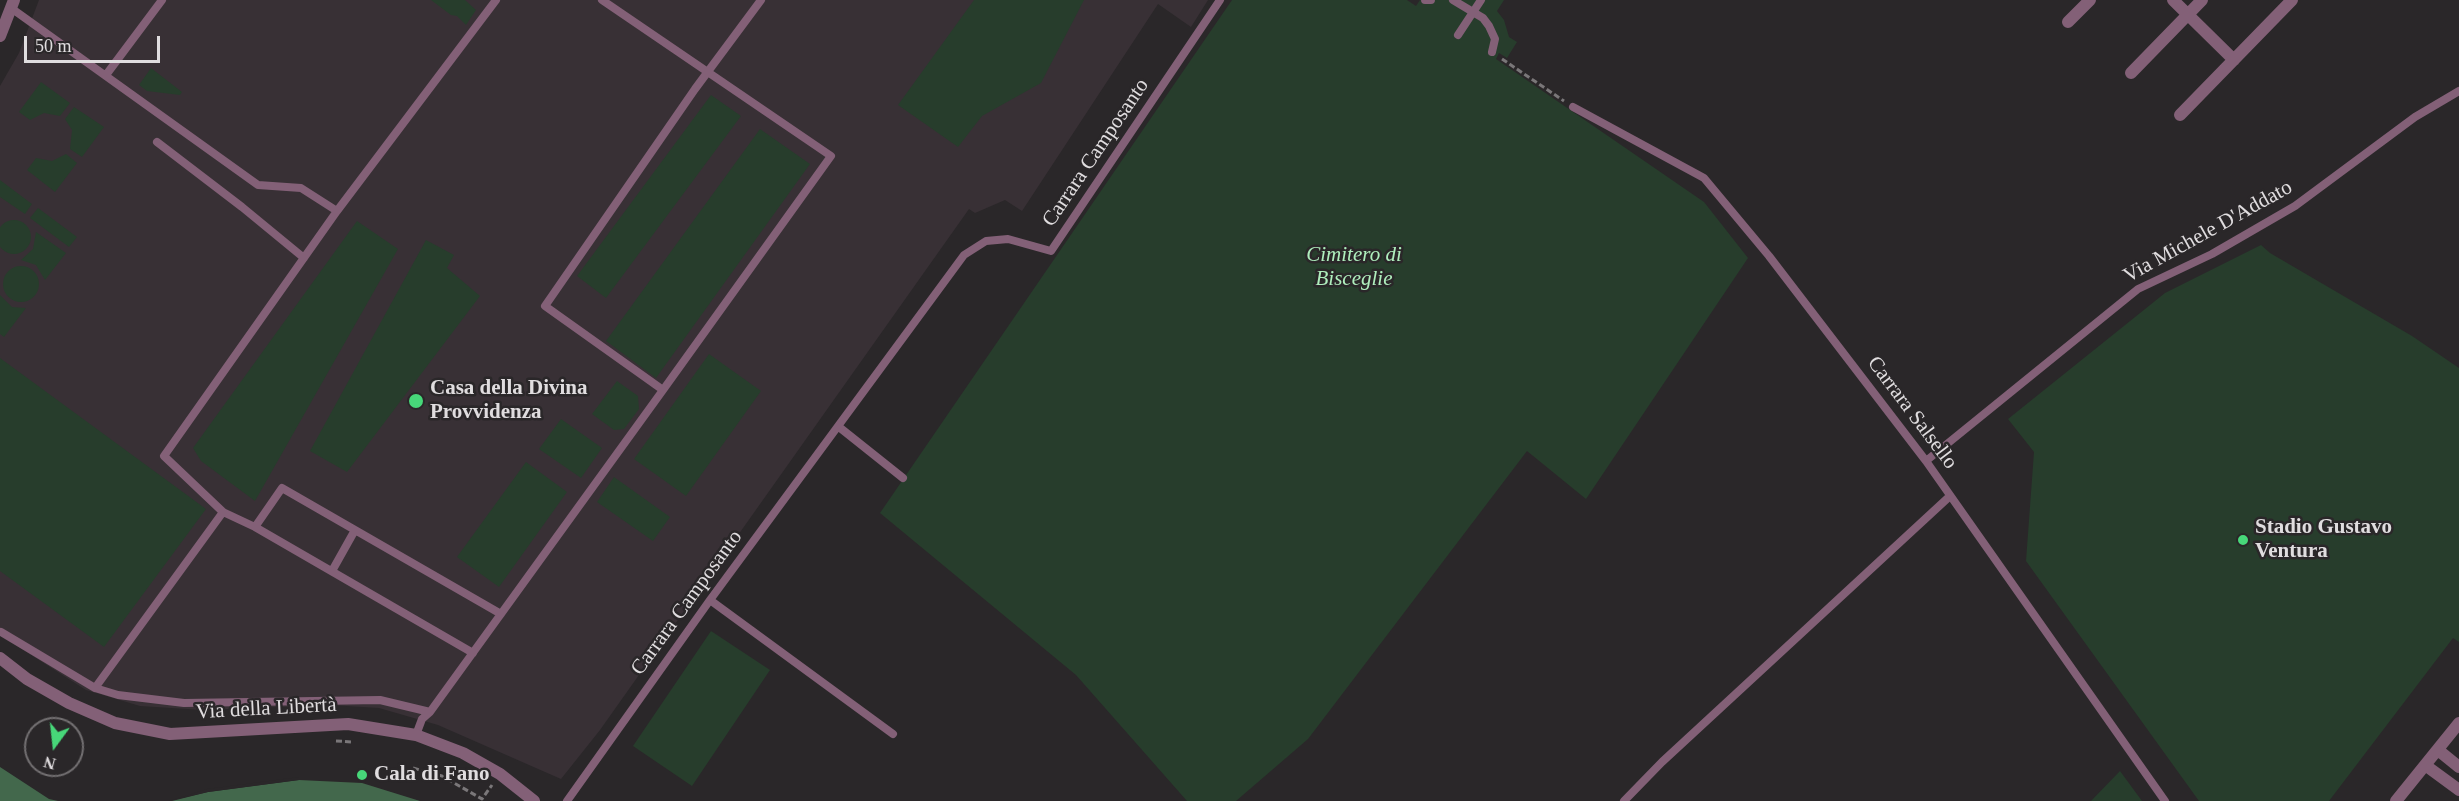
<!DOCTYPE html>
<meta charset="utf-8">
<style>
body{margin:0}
#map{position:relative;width:2459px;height:801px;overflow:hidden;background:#2a2729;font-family:Georgia,serif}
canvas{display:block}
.north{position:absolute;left:24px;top:717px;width:60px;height:60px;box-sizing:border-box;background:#2a2729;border:2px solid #737072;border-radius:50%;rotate:195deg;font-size:16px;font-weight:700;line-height:24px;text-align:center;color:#e0dddf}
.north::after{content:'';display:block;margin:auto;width:21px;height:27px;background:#47d779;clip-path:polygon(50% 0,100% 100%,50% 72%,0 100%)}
.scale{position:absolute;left:24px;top:36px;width:136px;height:27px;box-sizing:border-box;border:3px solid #e0dddf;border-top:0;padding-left:8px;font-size:18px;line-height:21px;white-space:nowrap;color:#e0dddf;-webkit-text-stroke:4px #2a2729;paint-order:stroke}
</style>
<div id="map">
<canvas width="2459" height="801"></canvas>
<div class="north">N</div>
<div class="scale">50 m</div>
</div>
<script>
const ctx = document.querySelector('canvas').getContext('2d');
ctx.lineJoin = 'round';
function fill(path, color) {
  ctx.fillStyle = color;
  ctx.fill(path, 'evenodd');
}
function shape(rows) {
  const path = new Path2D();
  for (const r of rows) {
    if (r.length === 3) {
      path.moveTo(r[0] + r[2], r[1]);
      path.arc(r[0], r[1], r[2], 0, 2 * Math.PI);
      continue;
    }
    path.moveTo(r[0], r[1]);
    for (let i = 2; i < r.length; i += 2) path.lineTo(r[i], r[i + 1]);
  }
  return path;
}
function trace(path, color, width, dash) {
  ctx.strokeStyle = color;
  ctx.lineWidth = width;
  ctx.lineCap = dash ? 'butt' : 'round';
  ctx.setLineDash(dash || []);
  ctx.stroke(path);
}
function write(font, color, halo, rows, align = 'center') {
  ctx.font = font + ' Georgia,serif';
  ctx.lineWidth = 5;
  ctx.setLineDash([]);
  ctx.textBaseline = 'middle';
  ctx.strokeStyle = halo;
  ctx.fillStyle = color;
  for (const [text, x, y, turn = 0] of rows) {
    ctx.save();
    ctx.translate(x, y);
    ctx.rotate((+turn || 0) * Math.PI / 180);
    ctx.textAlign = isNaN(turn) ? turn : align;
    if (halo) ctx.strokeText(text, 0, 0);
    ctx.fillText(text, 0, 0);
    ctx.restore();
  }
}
const built = shape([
 [39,0,1208,0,1191,27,1158,4,1022,211,1005,200,975,213,969,209,600,730,561,779,438,725,379,708,330,705,203,710,140,706,86,690,0,635,0,86,19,53]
]);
const green = shape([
 [431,0,465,0,476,10,466,25,457,16,451,15],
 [974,0,1084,0,1041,83,982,116,958,147,898,105],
 [1232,0,1407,0,1416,6,1420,0,1504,0,1497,11,1504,20,1509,37,1517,42,1507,58,1499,53,1496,59,1704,202,1748,258,1586,499,1527,451,1308,739,1236,801,1187,801,1076,675,880,513],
 [151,68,182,92,180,95,147,91,139,85],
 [41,82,70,103,60,116,44,113,30,120,19,112],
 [711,95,741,116,606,298,577,276],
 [74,107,104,127,82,157,70,149,72,130,65,119],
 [760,129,810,164,656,378,606,341],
 [66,154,77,163,55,192,27,170,36,158,52,161],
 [0,180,32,204,25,214,0,197],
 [38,208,77,237,69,247,30,218],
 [14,237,17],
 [357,221,398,249,255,501,201,461,193,448],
 [36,232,66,253,45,280,36,265,21,260,33,249],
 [426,240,454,255,447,268,480,296,347,472,310,451],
 [2261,245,2270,253,2412,336,2459,368,2459,642,2453,638,2329,801,2199,801,2026,561,2034,452,2008,419,2165,293],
 [21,284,18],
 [0,295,12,307,26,308,4,337,0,334],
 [709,354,761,391,686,496,634,459],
 [0,358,206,509,104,647,0,571],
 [617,381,638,396,639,409,624,429,614,430,592,414],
 [561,419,602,448,581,478,539,449],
 [526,462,567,492,499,587,457,557],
 [614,477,670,517,653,541,597,502],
 [711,631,770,670,692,786,633,746],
 [2120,771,2142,801,2091,801]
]);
const water = shape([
 [0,767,49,799,58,801,0,801],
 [299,780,362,783,420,801,172,801,208,792]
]);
const pier = shape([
 [299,777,299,780,208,792,169,801,207,789]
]);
const path = shape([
 [1502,59,1564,101],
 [336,741,353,742],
 [413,768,442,776,482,799,492,785]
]);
const service = shape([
 [602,0,831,156,663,390],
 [1425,0,1431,0],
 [1453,0,1483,18,1489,26,1495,39,1492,52],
 [11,8,258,185,301,188,337,211],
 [1458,35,1481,0],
 [106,75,162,0],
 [1573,107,1704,178,1769,256,1926,461,2165,801],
 [157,142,242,207,304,258],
 [839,427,903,478],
 [1926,461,2138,289,2212,254,2295,206,2415,117,2459,91],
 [255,527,282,488,501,614],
 [332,571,355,530],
 [710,600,893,734],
 [1,632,95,688,118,695,184,703,380,700,430,712,663,390,545,306,695,89,761,0],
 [473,653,255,527,223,512,164,456,337,211,496,0],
 [95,688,223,512],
 [416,735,422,719,430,712],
 [567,801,710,600,964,255,986,241,1008,239,1051,251,1220,0],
 [1624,801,1662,762,1950,496]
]);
const minor = shape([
 [2173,0,2234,60],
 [2068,22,2090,0],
 [0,36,14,0],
 [2131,73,2202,0],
 [2180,115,2292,0],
 [0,658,27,679,69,703,115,723,170,734,348,724,416,735,463,753,500,774,534,801],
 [2438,750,2459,767],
 [2425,765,2459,790],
 [2396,801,2459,723]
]);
const markers = [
 [416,401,8,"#47d779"],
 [2243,540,6,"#47d779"],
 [362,775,6,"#47d779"]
];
const streetNames = [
 ["Carrara Camposanto",1096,153,-56],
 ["Via Michele D'Addato",2208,232,-29],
 ["Carrara Salsello",1912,413,53],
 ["Carrara Camposanto",687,603,-54],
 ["Via della Libertà",266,709,-3]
];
const parkNames = [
 ["Cimitero di",1354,255],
 ["Bisceglie",1354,279]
];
const poiNames = [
 ["Casa della Divina",430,389],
 ["Provvidenza",430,413],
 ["Stadio Gustavo",2255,528],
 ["Ventura",2255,552],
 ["Cala di Fano",374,775]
];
fill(built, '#383035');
fill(green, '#273d2c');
fill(water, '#43684c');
fill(pier, '#2a2729');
trace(path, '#7a7779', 3, [6, 3]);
trace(service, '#836077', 8);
trace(minor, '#836077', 12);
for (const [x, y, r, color] of markers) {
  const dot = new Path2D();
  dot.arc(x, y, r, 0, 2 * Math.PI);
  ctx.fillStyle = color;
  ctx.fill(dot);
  trace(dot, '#2a2729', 2);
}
write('21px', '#e0dddf', '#2a2729', streetNames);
write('italic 21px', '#afeebd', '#2a2729', parkNames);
write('bold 21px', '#e0dddf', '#2a2729', poiNames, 'left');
</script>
